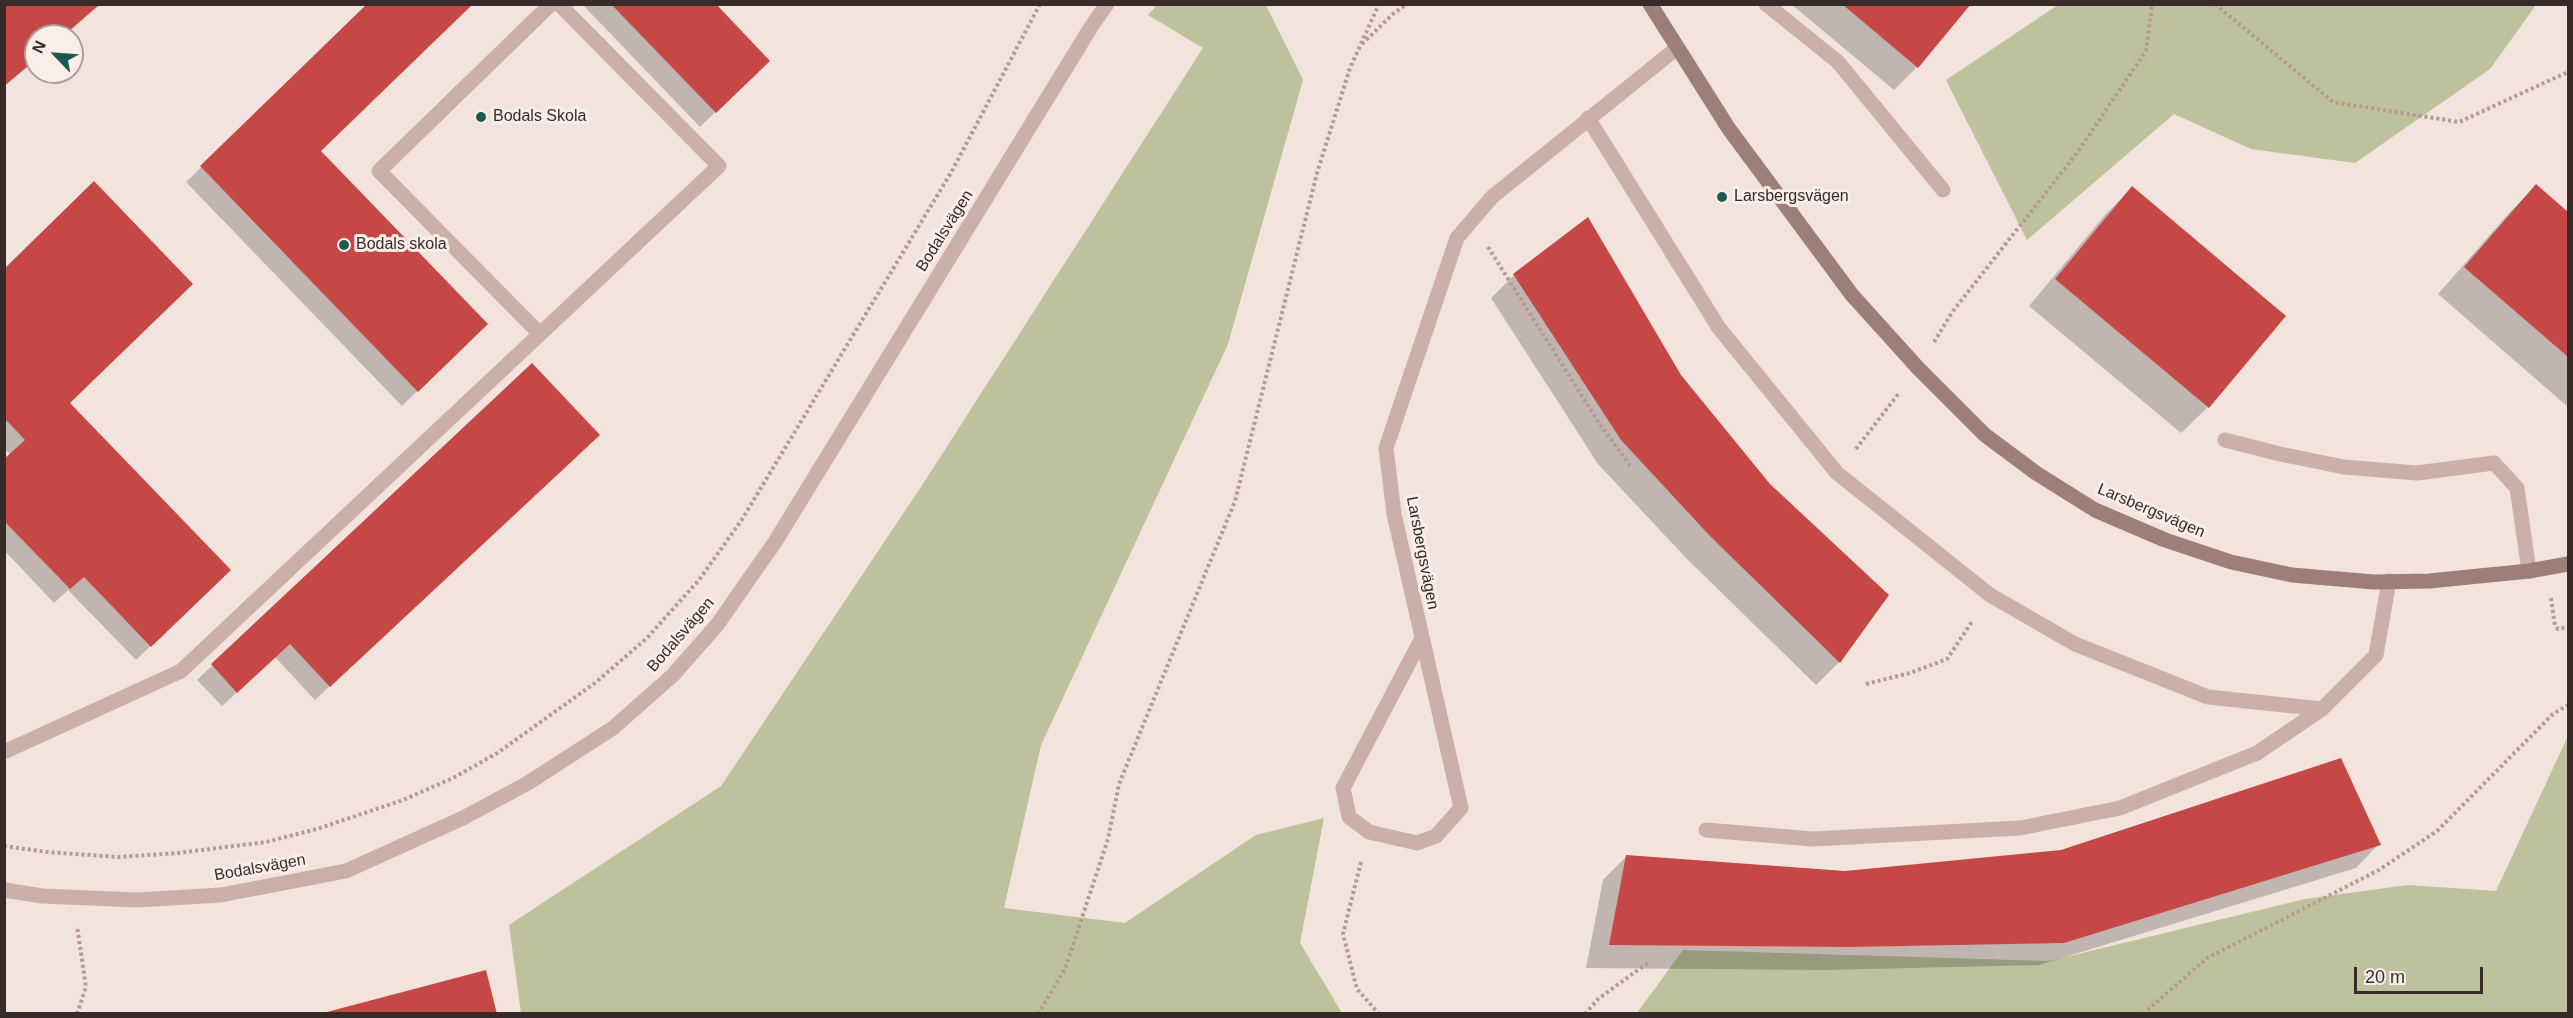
<!DOCTYPE html>
<meta charset="utf-8">
<style>
body{margin:0}
#map{position:relative;width:2573px;height:1018px;overflow:hidden;background:#f2e3dc;font-family:Helvetica,sans-serif}
canvas{display:block}
.frame{position:absolute;inset:0;border:6px solid #372a28;pointer-events:none}
.north{position:absolute;left:24px;top:24px;width:60px;height:60px;box-sizing:border-box;background:#faeee9;border:2px solid #aca09c;border-radius:50%;rotate:295deg;font-size:16px;font-weight:700;line-height:24px;text-align:center;color:#372a28}
.north::after{content:'';display:block;margin:auto;width:21px;height:27px;background:#1d594f;clip-path:polygon(50% 0,100% 100%,50% 72%,0 100%)}
.scale{position:absolute;left:2354px;top:967px;width:129px;height:27px;box-sizing:border-box;border:3px solid #372a28;border-top:0;padding-left:8px;font-size:18px;line-height:21px;white-space:nowrap;color:#372a28;-webkit-text-stroke:4px #faeee9;paint-order:stroke}
</style>
<div id="map">
<canvas width="2573" height="1018"></canvas>
<div class="frame"></div>
<div class="north">N</div>
<div class="scale">20 m</div>
</div>
<script>
const ctx = document.querySelector('canvas').getContext('2d');
ctx.lineJoin = 'round';
function fill(path, color) {
  ctx.fillStyle = color;
  ctx.fill(path, 'evenodd');
}
function shape(rows) {
  const path = new Path2D();
  for (const r of rows) {
    path.moveTo(r[0], r[1]);
    for (let i = 2; i < r.length; i += 2) path.lineTo(r[i], r[i + 1]);
  }
  return path;
}
function trace(path, color, width, dash) {
  ctx.strokeStyle = color;
  ctx.lineWidth = width;
  ctx.lineCap = dash ? 'butt' : 'round';
  ctx.setLineDash(dash || []);
  ctx.stroke(path);
}
function write(font, color, halo, rows, align = 'center') {
  ctx.font = font + ' Helvetica,sans-serif';
  ctx.lineWidth = 6;
  ctx.setLineDash([]);
  ctx.textBaseline = 'middle';
  ctx.strokeStyle = halo;
  ctx.fillStyle = color;
  for (const [text, x, y, turn = 0] of rows) {
    ctx.save();
    ctx.translate(x, y);
    ctx.rotate((+turn || 0) * Math.PI / 180);
    ctx.textAlign = isNaN(turn) ? turn : align;
    if (halo) ctx.strokeText(text, 0, 0);
    ctx.fillText(text, 0, 0);
    ctx.restore();
  }
}
const green = shape([
 [1157,5,1266,5,1303,80,1228,344,1041,745,1004,908,1125,923,1256,835,1324,818,1300,943,1342,1013,521,1013,509,925,721,786,919,490,1203,48,1148,15],
 [2058,5,2058,4,2536,5,2490,69,2355,163,2251,149,2174,114,2027,240,1946,80],
 [2568,736,2568,1013,1637,1013,1683,950,2049,961,2305,899,2408,885,2496,891]
]);
const shadow = shape([
 [4,4,101,4,64,36,36,36,36,60,4,87],
 [369,4,319,151,485,324,402,406,186,182],
 [582,4,714,4,753,75,700,127],
 [1791,4,1969,4,1917,67,1894,90],
 [94,183,68,403,229,570,136,660,68,590,54,603,4,550,4,461,11,455,4,449,4,270],
 [2536,186,2568,214,2568,407,2438,294,2510,212],
 [2132,188,2284,316,2208,407,2181,433,2029,306,2105,215],
 [1514,275,1769,485,1887,595,1839,662,1816,685,1686,558,1598,464,1491,298],
 [532,365,583,449,315,700,275,657,222,706,197,680],
 [2379,844,2356,868,2039,965,1824,970,1586,968,1603,880,1626,857,1845,872]
]);
const building = shape([
 [4,4,100,4,63,36,36,36,36,59,4,86],
 [367,4,473,4,321,151,488,324,418,392,200,166],
 [611,4,716,4,770,61,716,113],
 [1842,4,1971,4,1918,68],
 [94,181,193,284,70,403,231,570,151,647,84,577,70,589,4,521,4,459,25,440,5,419,5,268],
 [2536,184,2568,212,2568,357,2464,267],
 [2132,186,2286,316,2209,408,2055,279],
 [1588,217,1681,375,1770,484,1889,595,1840,663,1709,535,1621,440,1513,274],
 [532,363,600,435,330,687,290,644,237,693,211,664],
 [2341,758,2381,845,2064,943,1849,947,1609,945,1626,855,1845,871,2061,850],
 [486,970,497,1014,323,1014,323,1013]
]);
const path = shape([
 [2215,4,2333,102,2459,122,2568,72],
 [1362,44,1393,14,1407,4],
 [1488,247,1599,423,1631,467],
 [1934,342,1953,311,2077,153,2146,51,2152,4],
 [1856,449,1899,393],
 [2551,598,2555,626,2558,629,2568,627],
 [1866,684,1910,673,1947,659,1973,620],
 [4,846,47,852,118,857,178,853,266,842,317,829,403,800,453,778,499,752,595,683,647,638,699,580,741,521,952,171,1040,4],
 [1361,862,1343,934,1357,989,1379,1014],
 [77,1014,86,987,77,926],
 [1038,1014,1065,969,1108,839,1119,784,1235,501,1317,173,1350,68,1379,4],
 [1585,1014,1598,999,1649,962],
 [2143,1014,2207,958,2379,870,2437,831,2553,714,2568,705]
]);
const lane = shape([
 [1766,4,1838,62,1943,190],
 [1588,118,1719,328,1837,473,1990,595,2075,644,2208,697,2322,709,2376,655,2389,581],
 [540,334,379,171,551,4],
 [2225,440,2280,454,2344,467,2417,473,2494,463,2517,488,2529,571],
 [1421,640,1343,788,1349,817,1369,832,1417,843,1436,836,1461,808,1394,514,1386,448,1457,238,1492,197,1677,48],
 [4,752,181,671,719,166,559,4],
 [1706,830,1813,839,2020,828,2120,808,2257,753,2322,709]
]);
const street = shape([
 [4,890,42,896,137,900,221,895,346,871,463,818,528,783,613,728,673,675,717,625,775,542,1091,27,1107,4]
]);
const secondary = shape([
 [1650,4,1729,129,1852,295,1918,368,1985,435,2036,473,2095,510,2165,540,2231,562,2292,575,2374,582,2429,581,2529,571,2568,564]
]);
const markers = [
 [481,117,6,"#1d594f"],
 [1722,197,6,"#1d594f"],
 [344,245,6,"#1d594f"]
];
const poiNames = [
 ["Bodals Skola",493,117],
 ["Larsbergsvägen",1734,197],
 ["Bodals skola",356,245]
];
const streetNames = [
 ["Bodalsvägen",945,231,-58],
 ["Larsbergsvägen",2151,511,23],
 ["Larsbergsvägen",1422,553,79],
 ["Bodalsvägen",681,635,-49],
 ["Bodalsvägen",260,868,-10]
];
fill(green, '#bdc19c');
fill(shadow, '#0003');
fill(building, '#c64846');
trace(path, '#b69a92', 4, [3, 3]);
trace(lane, '#cab0a8', 15);
trace(street, '#cab0a8', 15);
trace(secondary, '#9e7e79', 15);
for (const [x, y, r, color] of markers) {
  const dot = new Path2D();
  dot.arc(x, y, r, 0, 2 * Math.PI);
  ctx.fillStyle = color;
  ctx.fill(dot);
  trace(dot, '#faeee9', 2);
}
write('16px', '#372a28', '#faeee9', poiNames, 'left');
write('16px', '#372a28', '#faeee9', streetNames);
</script>
